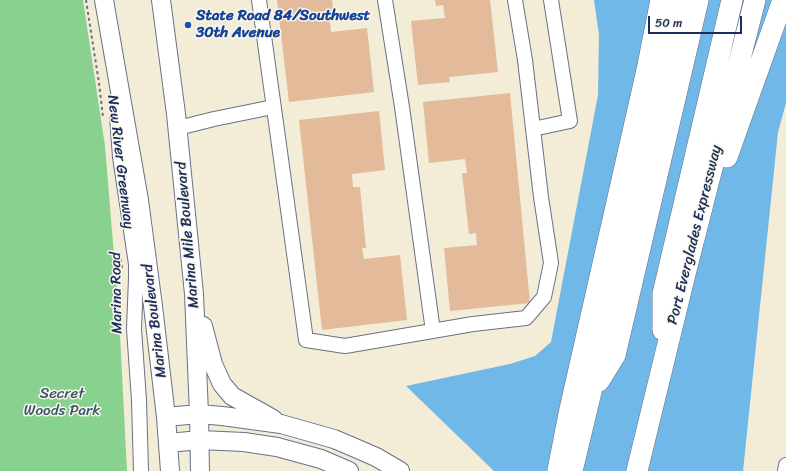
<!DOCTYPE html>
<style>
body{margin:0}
#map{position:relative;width:786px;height:471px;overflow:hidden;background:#f3ecd6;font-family:Sriracha,sans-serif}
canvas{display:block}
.scale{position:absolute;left:648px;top:16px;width:94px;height:18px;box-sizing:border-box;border:2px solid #1b2f5e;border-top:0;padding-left:5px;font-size:12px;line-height:14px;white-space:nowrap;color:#1b2f5e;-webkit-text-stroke:3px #fbf7ec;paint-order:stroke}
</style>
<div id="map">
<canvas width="786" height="471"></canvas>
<div class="scale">50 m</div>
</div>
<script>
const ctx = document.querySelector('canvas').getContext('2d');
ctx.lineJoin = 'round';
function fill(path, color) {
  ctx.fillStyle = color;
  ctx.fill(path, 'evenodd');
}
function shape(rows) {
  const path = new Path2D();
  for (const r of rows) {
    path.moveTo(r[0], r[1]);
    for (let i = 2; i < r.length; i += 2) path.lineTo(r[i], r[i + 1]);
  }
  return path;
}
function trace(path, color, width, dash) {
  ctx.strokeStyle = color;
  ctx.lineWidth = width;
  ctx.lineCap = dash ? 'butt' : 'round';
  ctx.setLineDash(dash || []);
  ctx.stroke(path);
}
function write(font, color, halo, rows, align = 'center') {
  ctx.font = font + ' Sriracha,sans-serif';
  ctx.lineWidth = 3;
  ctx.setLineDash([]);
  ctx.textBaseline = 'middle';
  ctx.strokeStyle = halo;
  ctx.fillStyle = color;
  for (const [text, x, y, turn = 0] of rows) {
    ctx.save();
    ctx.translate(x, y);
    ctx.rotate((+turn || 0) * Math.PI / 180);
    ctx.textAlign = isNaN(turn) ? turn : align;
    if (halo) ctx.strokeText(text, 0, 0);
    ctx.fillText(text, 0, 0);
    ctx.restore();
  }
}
const green = shape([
 [0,0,83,0,105,146,119,316,127,471,0,471]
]);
const water = shape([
 [594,0,786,0,786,103,778,132,743,471,494,471,406,386,510,364,535,356,551,342,598,95,599,35]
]);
const building = shape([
 [277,0,332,0,334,20,330,21,331,32,367,28,374,92,289,102],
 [435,0,490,0,498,72,449,77,450,82,418,85,411,21,445,18,443,5,436,6],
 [510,93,530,303,450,311,444,248,477,245,476,233,469,234,462,173,467,173,465,159,429,163,423,102],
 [379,111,385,170,352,174,353,187,360,187,366,248,362,248,364,259,400,255,407,320,322,330,299,120]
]);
const path = shape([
 [86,0,99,83,103,117],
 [120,253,122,268]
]);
const minor = shape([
 [259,0,306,340,345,346,473,324,526,318,544,297,551,263,541,197,525,60,515,0],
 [385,0,402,107,433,331],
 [117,117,120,157,136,264,136,278,134,329,139,400,141,471],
 [178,128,214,119,273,107],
 [533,129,570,121,551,0],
 [785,471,786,465]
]);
const major = shape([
 [104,0,139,200,153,306,166,417,170,471],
 [161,0,176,114,194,294,199,414,200,471],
 [203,326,213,364,222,384,232,396,273,419],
 [166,417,199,414,222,416,281,424,334,439,353,447,376,457,400,471],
 [168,443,200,440,244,442,277,447,321,459,349,471]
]);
const highway = shape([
 [727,157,783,0],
 [663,330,663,294,732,0],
 [599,381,615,355,698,0],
 [558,470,570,409,647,70,661,0],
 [572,471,590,396,680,0],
 [637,471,685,274,755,0]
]);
const markers = [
 [188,25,4,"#1a4fb4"]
];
const transitNames = [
 ["State Road 84/Southwest",196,16],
 ["30th Avenue",196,33]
];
const streetNames = [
 ["New River Greenway",120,162,83],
 ["Marina Mile Boulevard",188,235,-95],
 ["Port Everglades Expressway",695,235,-76],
 ["Marina Road",117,293,-91],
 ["Marina Boulevard",155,321,-97]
];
const parkNames = [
 ["Secret",62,394],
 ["Woods Park",62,411]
];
fill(green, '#88d18e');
fill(water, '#6fb8e7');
fill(building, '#e3ba9a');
trace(minor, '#677188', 16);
trace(major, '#677188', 20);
trace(highway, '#677188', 22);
trace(path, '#677188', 2, [3, 3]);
trace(minor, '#fff', 14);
trace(major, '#fff', 18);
trace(highway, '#fff', 21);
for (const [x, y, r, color] of markers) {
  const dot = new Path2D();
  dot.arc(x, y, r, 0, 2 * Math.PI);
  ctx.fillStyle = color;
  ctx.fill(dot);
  trace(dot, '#fbf7ec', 1.5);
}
write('bold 15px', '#164399', '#fbf7ec', transitNames, 'left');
write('15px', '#1b2f5e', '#fbf7ec', streetNames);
write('15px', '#36586a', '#fbf7ec', parkNames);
</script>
